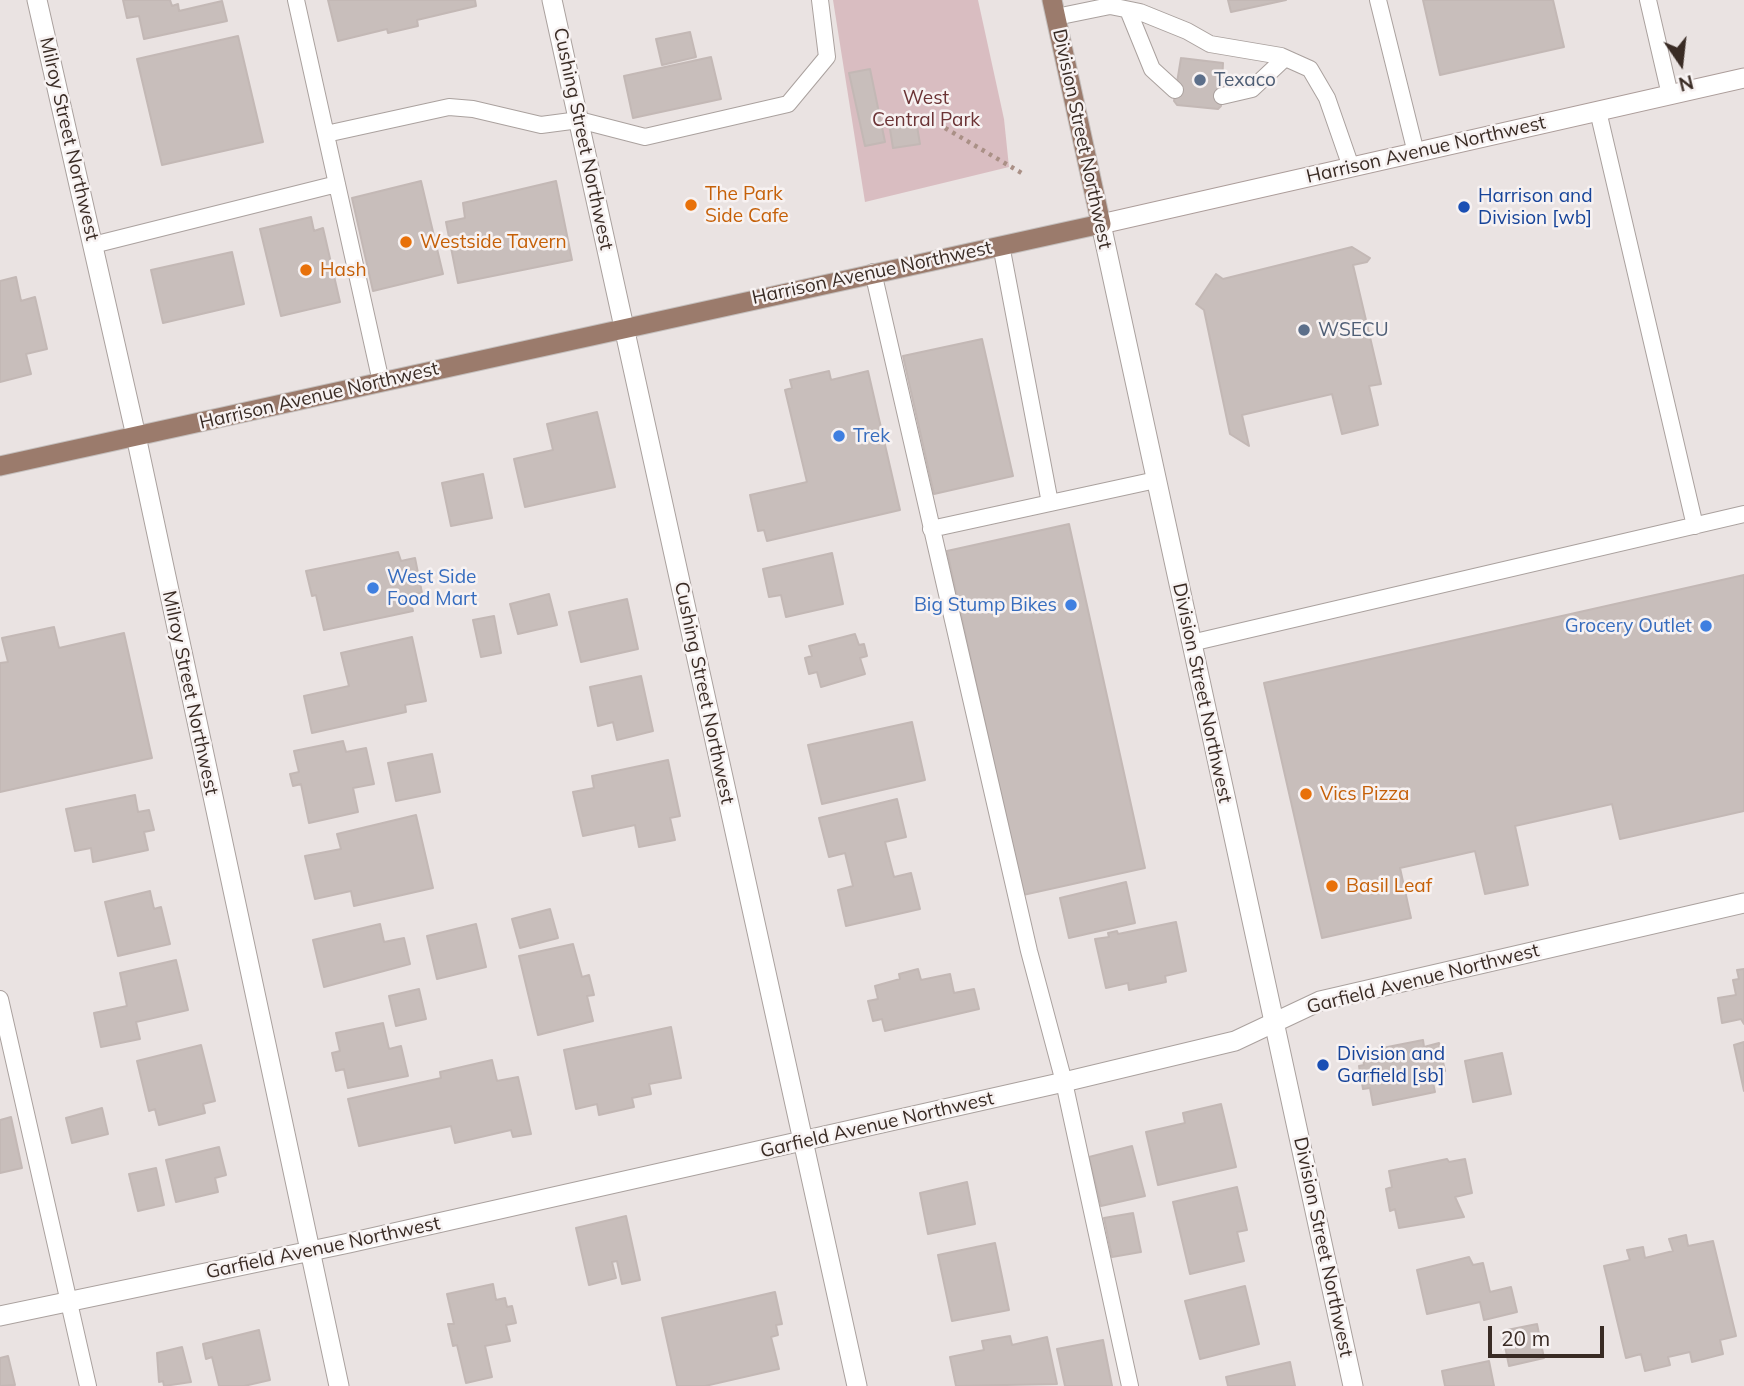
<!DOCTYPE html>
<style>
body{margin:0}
#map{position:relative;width:1744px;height:1386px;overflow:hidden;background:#eae3e2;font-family:Mulish,sans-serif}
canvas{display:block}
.north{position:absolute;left:1646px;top:28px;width:70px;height:70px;-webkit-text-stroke:5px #f7f2f2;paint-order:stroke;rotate:166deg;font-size:19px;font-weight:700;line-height:28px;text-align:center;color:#392b24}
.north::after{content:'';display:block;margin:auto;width:24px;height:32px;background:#392b24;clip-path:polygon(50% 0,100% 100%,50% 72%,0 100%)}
.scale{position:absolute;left:1488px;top:1326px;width:116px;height:32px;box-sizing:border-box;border:4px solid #392b24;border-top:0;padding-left:9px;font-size:21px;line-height:24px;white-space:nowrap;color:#392b24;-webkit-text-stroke:5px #f7f2f2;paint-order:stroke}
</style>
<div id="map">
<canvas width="1744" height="1386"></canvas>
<div class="north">N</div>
<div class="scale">20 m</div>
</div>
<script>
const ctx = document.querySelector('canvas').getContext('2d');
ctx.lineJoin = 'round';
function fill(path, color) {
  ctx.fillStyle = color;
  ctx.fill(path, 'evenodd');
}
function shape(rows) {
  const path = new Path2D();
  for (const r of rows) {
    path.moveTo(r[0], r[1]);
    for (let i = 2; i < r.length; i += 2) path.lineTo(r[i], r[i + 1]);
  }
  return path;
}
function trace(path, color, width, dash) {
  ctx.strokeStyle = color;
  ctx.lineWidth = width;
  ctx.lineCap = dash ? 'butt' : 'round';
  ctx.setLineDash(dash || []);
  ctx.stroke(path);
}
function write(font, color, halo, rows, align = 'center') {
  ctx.font = font + ' Mulish,sans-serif';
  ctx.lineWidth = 5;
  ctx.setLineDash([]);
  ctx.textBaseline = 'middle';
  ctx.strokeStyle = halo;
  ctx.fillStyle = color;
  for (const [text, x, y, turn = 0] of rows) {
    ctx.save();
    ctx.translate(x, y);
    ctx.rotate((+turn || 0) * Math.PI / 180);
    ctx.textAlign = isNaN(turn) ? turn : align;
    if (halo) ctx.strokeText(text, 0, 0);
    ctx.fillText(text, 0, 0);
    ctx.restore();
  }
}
const green = shape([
 [833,0,978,0,1004,119,1009,167,865,202]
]);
const building = shape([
 [123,0,170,0,172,6,178,4,179,11,222,1,227,21,144,39,139,16,127,18,123,0],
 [328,0,475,0,476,6,417,20,418,26,388,33,387,29,338,41,328,0],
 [1228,0,1286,0,1231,12,1228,0],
 [1423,0,1553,0,1564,47,1440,75,1423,0],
 [690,32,696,57,662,65,656,39,690,32],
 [238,36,263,142,162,165,137,59,238,36],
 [711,57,721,99,633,118,624,76,711,57],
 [1181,58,1223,63,1221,106,1218,109,1177,105,1174,101,1181,58],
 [870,69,885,142,865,146,849,73,870,69],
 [916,120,920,144,893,148,889,123,916,120],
 [421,181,443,274,373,291,352,198,421,181],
 [556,181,572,260,458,283,446,222,465,218,463,203,556,181],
 [311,217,314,231,323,228,340,302,281,316,260,229,311,217],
 [1352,247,1370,258,1367,262,1353,265,1381,384,1369,386,1378,425,1342,434,1332,394,1242,415,1249,446,1230,434,1204,310,1196,304,1216,274,1223,279,1352,247],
 [232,252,244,304,163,323,151,270,232,252],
 [16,277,21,301,35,297,47,349,26,354,31,374,0,382,0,281,16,277],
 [982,339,1013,476,934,494,903,356,982,339],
 [829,371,831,380,868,371,900,510,767,541,764,530,758,531,750,495,807,482,785,390,792,388,790,380,829,371],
 [597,412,615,487,525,507,514,459,553,450,547,424,597,412],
 [483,474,492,518,451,526,442,483,483,474],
 [1069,524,1145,868,1023,895,947,551,1069,524],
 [398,552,401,561,415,558,422,593,409,595,413,611,324,630,316,595,312,596,306,571,398,552],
 [832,553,843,604,786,617,781,595,769,597,763,569,832,553],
 [1744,575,1744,811,1620,839,1612,804,1515,826,1528,885,1485,894,1475,851,1400,868,1411,918,1322,938,1264,683,1744,575],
 [549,594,557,625,518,634,510,604,549,594],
 [627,599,638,649,581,662,569,612,627,599],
 [494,616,501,653,481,657,473,620,494,616],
 [54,627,59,648,124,633,152,758,0,792,0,663,8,662,2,638,54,627],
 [855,634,859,645,864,644,867,656,860,658,865,674,821,687,817,672,809,674,805,658,812,656,809,646,855,634],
 [412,637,426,701,405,705,406,712,312,733,304,696,349,686,341,653,412,637],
 [641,676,653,731,617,740,613,722,598,726,590,687,641,676],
 [912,722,925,780,822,804,808,745,912,722],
 [343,741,346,752,366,748,374,784,353,788,358,812,309,823,301,784,293,786,290,774,299,772,294,751,343,741],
 [432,754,440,792,396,801,388,763,432,754],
 [668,760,680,816,670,818,675,840,639,847,635,825,583,836,573,792,594,788,592,776,668,760],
 [135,795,138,812,149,810,154,830,144,832,148,850,93,862,91,848,75,851,66,809,135,795],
 [897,799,906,837,885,842,894,877,911,873,920,909,846,926,838,890,853,886,845,853,829,857,819,818,897,799],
 [416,815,433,888,354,906,351,891,315,899,305,856,341,849,337,834,416,815],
 [1126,882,1135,923,1069,938,1060,898,1126,882],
 [150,891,154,909,161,907,170,944,118,956,105,902,150,891],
 [550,909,558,938,520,948,512,919,550,909],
 [1176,922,1186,971,1165,976,1166,982,1129,990,1128,983,1106,988,1095,939,1109,937,1108,933,1117,931,1118,934,1176,922],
 [380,924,384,942,404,938,410,964,324,987,313,940,380,924],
 [476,924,486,967,437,979,427,936,476,924],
 [573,944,582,977,589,975,594,995,587,996,593,1021,538,1035,519,956,573,944],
 [176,960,188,1010,136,1022,140,1039,101,1047,94,1013,127,1006,120,973,176,960],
 [918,969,921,980,950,974,954,993,974,989,979,1009,885,1031,882,1019,873,1021,868,1001,878,999,875,986,900,979,899,974,918,969],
 [1744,969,1744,1024,1741,1019,1722,1023,1718,998,1736,995,1733,980,1739,979,1737,970,1744,969],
 [419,989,426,1019,396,1026,389,996,419,989],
 [383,1023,389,1049,401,1046,408,1076,348,1088,344,1069,336,1071,332,1053,340,1051,336,1033,383,1023],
 [671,1027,681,1078,649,1084,651,1094,632,1098,634,1107,599,1115,597,1104,576,1109,564,1050,671,1027],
 [1423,1040,1424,1047,1439,1043,1445,1071,1431,1073,1435,1092,1373,1105,1370,1088,1363,1089,1359,1066,1364,1065,1362,1052,1423,1040],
 [1744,1042,1744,1091,1734,1045,1744,1042],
 [201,1045,215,1101,203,1104,205,1113,159,1125,155,1109,149,1111,137,1061,201,1045],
 [1502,1053,1511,1094,1473,1102,1465,1061,1502,1053],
 [492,1060,497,1081,518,1077,531,1134,513,1137,511,1130,455,1143,451,1126,359,1146,348,1099,441,1078,440,1072,492,1060],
 [1221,1104,1236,1167,1158,1185,1146,1132,1185,1123,1183,1113,1221,1104],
 [102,1108,108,1134,72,1143,66,1118,102,1108],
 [11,1117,22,1168,0,1173,0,1120,11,1117],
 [1132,1146,1145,1196,1101,1206,1089,1157,1132,1146],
 [219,1147,226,1175,215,1178,218,1192,176,1202,166,1160,219,1147],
 [1447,1159,1449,1162,1465,1159,1472,1193,1455,1197,1464,1217,1399,1228,1395,1209,1390,1211,1386,1189,1392,1187,1389,1171,1447,1159],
 [156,1168,164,1205,138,1211,129,1174,156,1168],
 [967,1182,975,1224,928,1234,920,1193,967,1182],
 [1237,1187,1247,1230,1237,1232,1244,1261,1190,1274,1173,1202,1237,1187],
 [1133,1213,1141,1252,1112,1257,1104,1218,1133,1213],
 [626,1216,640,1280,622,1284,617,1261,612,1262,616,1278,589,1285,576,1228,626,1216],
 [1686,1235,1688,1246,1713,1241,1736,1336,1720,1340,1723,1354,1692,1362,1690,1352,1668,1357,1670,1365,1645,1371,1641,1354,1626,1358,1604,1266,1630,1260,1627,1250,1643,1247,1645,1258,1673,1251,1669,1239,1686,1235],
 [995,1243,1009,1310,952,1321,938,1255,995,1243],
 [1469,1257,1473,1265,1483,1263,1490,1292,1511,1287,1517,1312,1484,1320,1480,1302,1427,1314,1417,1270,1469,1257],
 [493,1284,496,1300,505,1298,507,1307,512,1306,516,1323,506,1325,510,1341,485,1346,492,1377,466,1383,457,1345,453,1346,448,1324,454,1324,447,1294,493,1284],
 [1245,1286,1259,1344,1200,1359,1185,1301,1245,1286],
 [775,1292,782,1324,776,1325,778,1335,771,1337,779,1369,705,1386,677,1386,662,1318,775,1292],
 [1537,1324,1544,1358,1509,1366,1502,1331,1537,1324],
 [259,1330,270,1380,244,1386,219,1386,212,1357,206,1359,203,1344,259,1330],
 [1010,1336,1012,1345,1047,1337,1057,1384,956,1386,950,1357,984,1350,982,1341,1010,1336],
 [1103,1340,1112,1386,1065,1386,1057,1349,1103,1340],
 [182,1347,191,1382,164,1386,163,1381,159,1382,157,1353,182,1347],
 [8,1356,15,1385,0,1386,0,1358,8,1356],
 [1489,1361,1494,1386,1445,1386,1442,1371,1489,1361],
 [1290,1362,1295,1386,1228,1386,1226,1377,1290,1362]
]);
const path = shape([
 [945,128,1025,175]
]);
const service = shape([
 [296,0,381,382],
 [1378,0,1416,153],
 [1648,0,1670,95],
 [1128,10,1152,69,1175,90],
 [1056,17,1110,6,1140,12,1187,31,1210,44,1281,56,1310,69,1327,98,1351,167],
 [1222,96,1252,89,1285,58],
 [1598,111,1695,526],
 [326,134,449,107,473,109,541,125,579,120,645,137,788,104,827,57,820,0],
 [93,245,337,184],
 [1001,245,1050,503],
 [873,272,1029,951,1064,1082,1130,1386],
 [931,529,1156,480],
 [1191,643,1744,514],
 [0,999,88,1386]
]);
const minor = shape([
 [37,0,136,436,339,1386],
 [552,0,857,1386],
 [0,1316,349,1243,1064,1082,1235,1041,1320,1001,1744,903]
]);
const tertiary = shape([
 [1101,224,1353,1386]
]);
const secondary = shape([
 [1101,224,1744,78]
]);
const primary = shape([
 [0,466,1101,224,1052,0]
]);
const markers = [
 [1200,80,7,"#5c6f8a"],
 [691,205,7,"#e8710a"],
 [1464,207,7,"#1a4fb4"],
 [406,242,7,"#e8710a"],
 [306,270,7,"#e8710a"],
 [1304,330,7,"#5c6f8a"],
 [839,436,7,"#3f7fe0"],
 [373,588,7,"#3f7fe0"],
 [1071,605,7,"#3f7fe0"],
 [1706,626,7,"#3f7fe0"],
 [1306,794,7,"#e8710a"],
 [1332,886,7,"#e8710a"],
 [1323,1065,7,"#1a4fb4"]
];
const serviceNames = [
 ["Texaco",1214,80],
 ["WSECU",1318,330]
];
const parkNames = [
 ["West",926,98],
 ["Central Park",926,120]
];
const streetNames = [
 ["Milroy Street Northwest",69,139,77],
 ["Cushing Street Northwest",583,139,78],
 ["Division Street Northwest",1082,139,78],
 ["Harrison Avenue Northwest",1426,150,-13],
 ["Harrison Avenue Northwest",872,273,-12],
 ["Harrison Avenue Northwest",319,396,-13],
 ["Milroy Street Northwest",190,693,78],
 ["Cushing Street Northwest",704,693,78],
 ["Division Street Northwest",1202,693,78],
 ["Garfield Avenue Northwest",1423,979,-14],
 ["Garfield Avenue Northwest",877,1125,-13],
 ["Division Street Northwest",1323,1247,78],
 ["Garfield Avenue Northwest",323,1248,-12]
];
const foodNames = [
 ["The Park",705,194],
 ["Side Cafe",705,216],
 ["Westside Tavern",420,242],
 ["Hash",320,270],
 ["Vics Pizza",1320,794],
 ["Basil Leaf",1346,886]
];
const transitNames = [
 ["Harrison and",1478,196],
 ["Division [wb]",1478,218],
 ["Division and",1337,1054],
 ["Garfield [sb]",1337,1076]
];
const shopNames = [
 ["Trek",853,436],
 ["West Side",387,577],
 ["Food Mart",387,599],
 ["Big Stump Bikes",1057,605,"right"],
 ["Grocery Outlet",1692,626,"right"]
];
fill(green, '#d9bdc1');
fill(building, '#c8bebb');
trace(building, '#c3b8b5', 2);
trace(service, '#aaa19e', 18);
trace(minor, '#aaa19e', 21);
trace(tertiary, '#aaa19e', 21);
trace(secondary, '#ac9d9a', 21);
trace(primary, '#c4bfbd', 21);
trace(path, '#aa9086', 4.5, [3.5, 5]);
trace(service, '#fff', 16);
trace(minor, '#fff', 19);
trace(tertiary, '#fff', 19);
trace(secondary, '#fff', 19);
trace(primary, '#9b7b6c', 19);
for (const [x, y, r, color] of markers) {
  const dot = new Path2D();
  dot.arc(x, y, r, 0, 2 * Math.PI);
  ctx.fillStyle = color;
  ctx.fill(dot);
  trace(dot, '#f7f2f2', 2.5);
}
write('19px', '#4e5e75', '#f7f2f2', serviceNames, 'left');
write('19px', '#6b3335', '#f7f2f2', parkNames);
write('19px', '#392b24', '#f7f2f2', streetNames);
write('19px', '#c56008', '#f7f2f2', foodNames, 'left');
write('19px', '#164399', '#f7f2f2', transitNames, 'left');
write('19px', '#366cbe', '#f7f2f2', shopNames, 'left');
</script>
